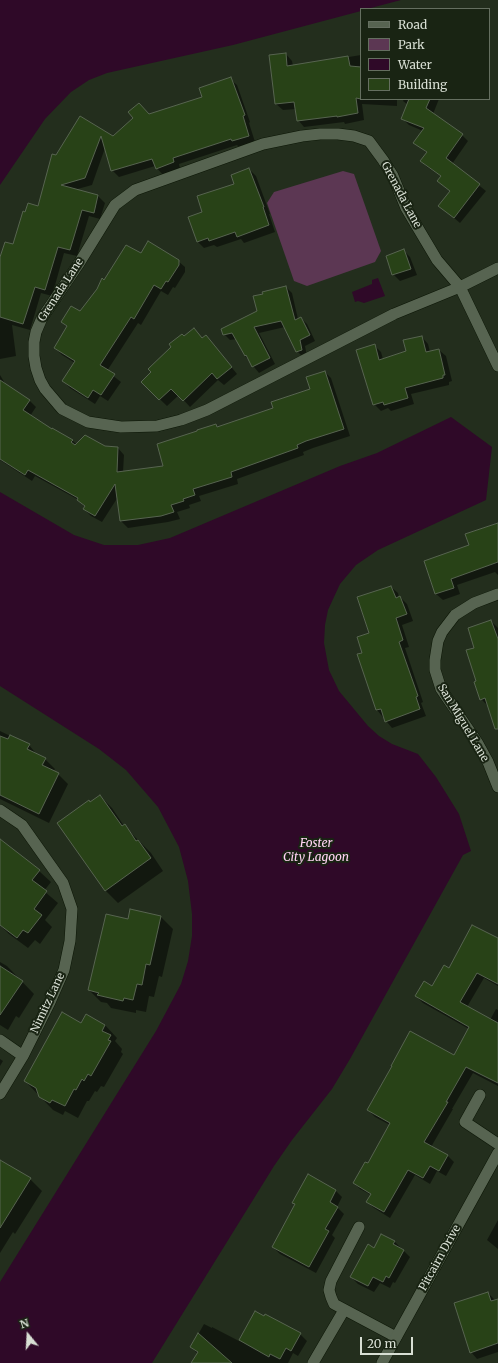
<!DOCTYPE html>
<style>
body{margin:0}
#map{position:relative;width:498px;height:1363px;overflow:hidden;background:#232e1d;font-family:Merriweather,serif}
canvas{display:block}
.legend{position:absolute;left:360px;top:8px;width:130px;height:92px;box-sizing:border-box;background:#192413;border:1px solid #656f60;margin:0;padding:5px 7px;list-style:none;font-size:12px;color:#d8dfd4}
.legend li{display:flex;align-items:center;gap:8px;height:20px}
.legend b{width:20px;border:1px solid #656f60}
.north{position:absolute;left:8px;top:1315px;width:40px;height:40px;-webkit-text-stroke:3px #192413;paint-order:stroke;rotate:342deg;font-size:11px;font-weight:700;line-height:16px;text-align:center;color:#d8dfd4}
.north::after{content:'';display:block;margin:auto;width:14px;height:18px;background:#d8dfd4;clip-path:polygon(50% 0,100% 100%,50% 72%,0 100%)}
.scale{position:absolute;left:360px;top:1337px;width:53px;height:18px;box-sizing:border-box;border:2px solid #d8dfd4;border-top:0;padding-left:5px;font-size:12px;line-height:14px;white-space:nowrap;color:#d8dfd4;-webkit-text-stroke:3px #192413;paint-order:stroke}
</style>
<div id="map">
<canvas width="498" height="1363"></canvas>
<ul class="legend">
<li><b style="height:5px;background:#576451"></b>Road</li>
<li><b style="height:11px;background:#5c3753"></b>Park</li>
<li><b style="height:11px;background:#2f0928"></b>Water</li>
<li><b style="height:11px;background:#284217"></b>Building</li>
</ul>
<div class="north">N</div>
<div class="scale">20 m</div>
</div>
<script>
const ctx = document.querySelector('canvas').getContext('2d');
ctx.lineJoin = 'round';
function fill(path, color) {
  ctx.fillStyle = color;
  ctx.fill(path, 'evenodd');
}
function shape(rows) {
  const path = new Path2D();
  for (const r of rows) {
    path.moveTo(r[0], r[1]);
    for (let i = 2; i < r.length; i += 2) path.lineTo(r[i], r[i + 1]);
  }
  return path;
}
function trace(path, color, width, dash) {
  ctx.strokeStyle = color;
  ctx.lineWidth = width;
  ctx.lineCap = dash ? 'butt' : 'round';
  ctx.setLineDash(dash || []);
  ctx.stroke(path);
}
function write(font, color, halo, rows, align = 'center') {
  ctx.font = font + ' Merriweather,serif';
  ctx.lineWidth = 4;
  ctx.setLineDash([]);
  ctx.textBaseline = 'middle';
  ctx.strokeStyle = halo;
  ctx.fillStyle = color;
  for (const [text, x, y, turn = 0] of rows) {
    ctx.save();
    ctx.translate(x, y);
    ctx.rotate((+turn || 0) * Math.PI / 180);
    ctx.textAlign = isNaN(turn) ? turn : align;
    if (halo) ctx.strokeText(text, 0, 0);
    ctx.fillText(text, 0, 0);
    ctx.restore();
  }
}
const green = shape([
 [343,171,354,174,381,251,375,262,307,286,294,281,267,203,274,192]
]);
const water = shape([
 [0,0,401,0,367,9,361,9,361,11,233,45,107,73,89,80,71,92,45,119,0,185],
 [378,278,385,296,364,303,358,301,355,302,352,292,372,284,372,280],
 [451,417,492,447,486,500,378,550,356,565,340,584,328,610,325,625,324,643,329,670,339,691,368,726,379,736,392,744,418,754,436,777,459,814,471,851,463,855,350,1059,332,1089,292,1140,274,1166,152,1363,0,1363,0,1282,156,1031,181,984,188,961,192,936,192,914,188,881,179,847,158,807,126,770,99,749,0,686,0,492,74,535,104,545,138,545,170,538,340,466,377,453]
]);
const shadow = shape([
 [286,54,292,61,293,66,361,55,361,99,397,99,397,106,362,104,364,120,345,124,344,122,304,127,298,120,296,109,283,110,276,104],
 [230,79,237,85,250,122,249,123,255,142,239,147,237,145,179,164,180,169,163,175,155,166,119,177,112,170,105,148,92,185,74,190,98,196,105,203,100,219,89,216,77,256,64,253,52,296,41,293,30,330,12,325,16,356,0,359,0,261,14,245,26,213,39,207,56,156,80,118,113,138,149,115,203,98],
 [404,99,439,99,433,114,462,135,468,141,452,164,486,191,460,223,440,206,451,192,439,181,442,177,427,167,421,161,427,153,415,142,423,131,409,125,403,119,408,105,403,101],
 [249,169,256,176,270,214,269,214,275,232,244,243,241,239,217,247,214,245,204,248,198,242,203,213,235,185],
 [404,251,410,257,417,275,400,281,393,274],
 [141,255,178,261,185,267,185,272,175,288,173,287,168,295,161,291,141,325,138,323,107,371,121,382,108,401,100,396,95,404,70,388,63,381,75,363,62,355,55,348,67,327,62,322,80,313,105,281],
 [286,287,292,293,298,319,301,318,307,324,315,341,305,346,307,356,303,357,297,351,285,327,259,333,275,364,259,373,245,356,237,339,230,340,224,334,258,312],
 [422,337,428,344,430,352,439,350,446,356,452,381,449,382,449,385,411,394,414,404,391,411,388,408,381,411,374,404,374,345,381,352,383,359,407,352],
 [203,339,212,343,237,374,224,385,218,380,190,407,179,395,167,406,142,382],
 [325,372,331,378,350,436,313,448,303,452,304,455,237,479,238,484,199,496,201,501,189,505,190,508,177,512,180,519,168,522,128,528,121,521,118,497,102,522,91,516,84,509,85,507,77,499,35,476,32,481,0,460,0,375,6,385,29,400,36,407,30,416,52,431,72,440,77,445,118,448,124,455,123,472,165,466,216,425,218,428,275,409,311,390],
 [498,524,498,575,495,572,457,585,460,594,443,600,436,594,425,562,470,546],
 [391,587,398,593,399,598,400,597,407,604,413,621,402,625,409,647,405,648,423,702,421,703,426,716,392,728,377,710,363,653,370,633],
 [491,621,498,628,498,716,481,699,478,681,476,648],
 [0,731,29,745,38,756,45,759,55,769,53,772,58,774,68,784,49,823,0,799],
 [43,761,45,761,41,770],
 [100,796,112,808,124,826,151,853,163,871,118,903,105,890,90,803],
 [0,840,39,871,51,882,44,891,58,903,45,920,52,927,40,944,35,940,28,948,9,934,0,925],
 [161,917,173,929,162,977,159,976,154,997,149,996,146,1012,136,1010,136,1013,111,1008,107,1003,101,1002,89,990,128,920],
 [498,939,498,986,484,978,467,1007,490,1020,496,1009,498,1010,498,1086,473,1073,452,1109,453,1109,431,1147,448,1156,454,1162,446,1176,437,1171,430,1184,415,1175,390,1218,374,1208,367,1202,371,1195,360,1189,354,1183,368,1165,390,1125,375,1117,368,1110,455,1056,469,1029,423,1003,416,996,432,987,450,969],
 [0,962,7,966,34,994,19,1018,16,1016,8,1030,0,1025],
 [82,1024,105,1025,117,1038,115,1041,122,1049,121,1052,123,1054,104,1087,101,1086,97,1092,95,1091,89,1101,87,1101,78,1118,65,1111,63,1115,53,1110,25,1081],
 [0,1059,3,1061,0,1066],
 [0,1165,30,1179,42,1191,15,1234,13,1232,0,1253],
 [308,1176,336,1191,342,1197,337,1207,344,1214,332,1235,335,1238,316,1273,280,1254,273,1247,296,1205],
 [498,1220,498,1249,487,1240],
 [382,1235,395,1242,410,1257,395,1283,393,1282,390,1288,380,1283,374,1292,358,1284,351,1277,374,1249],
 [488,1293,495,1300,498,1300,498,1352,477,1359,471,1352],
 [255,1313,300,1334,307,1341,298,1356,293,1353,288,1363,193,1363,198,1354,191,1347,204,1324,212,1328,212,1327,239,1341]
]);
const building = shape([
 [286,53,287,66,348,56,350,66,361,67,361,99,356,98,358,113,337,117,337,116,297,121,294,102,275,104,269,55,286,53],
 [231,77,245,115,243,116,249,136,232,141,231,139,173,158,174,162,156,169,152,159,111,171,101,136,85,178,61,185,98,195,94,213,82,210,70,250,58,247,45,290,35,287,23,324,0,317,0,257,5,242,13,244,23,211,25,212,28,203,38,206,52,154,56,155,80,116,113,136,133,118,128,112,139,103,149,114,202,97,199,88,231,77],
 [409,99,430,99,426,108,463,134,446,158,480,184,454,218,438,206,450,191,437,181,441,176,420,161,427,152,413,143,424,128,401,119,409,99],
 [249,168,264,207,263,207,269,225,237,237,235,232,209,241,208,238,197,242,188,217,202,212,197,196,234,184,231,175,249,168],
 [148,241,179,260,179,265,168,282,166,281,161,289,154,285,134,319,131,317,100,365,115,374,101,395,93,390,88,398,62,381,75,361,54,348,67,326,61,322,71,306,80,311,97,289,102,278,104,280,126,245,141,253,148,241],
 [404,249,411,269,392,275,386,256,404,249],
 [286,286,295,320,301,317,310,335,300,340,302,350,296,352,281,321,254,327,270,358,252,367,246,355,245,356,232,333,223,335,221,329,257,311,253,296,263,294,262,292,286,286],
 [194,328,202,338,206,335,232,367,217,379,212,373,183,401,171,389,159,400,141,382,151,372,148,369,171,347,169,344,182,334,184,336,194,328],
 [422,336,426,352,439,349,445,375,443,375,443,378,405,388,408,398,384,405,383,402,373,405,356,350,375,344,379,360,406,351,403,340,422,336],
 [325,371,344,429,306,441,297,445,298,448,231,472,232,477,193,489,195,495,183,499,184,501,171,505,174,512,161,516,120,521,115,484,95,516,83,509,85,506,77,500,78,498,28,470,25,475,0,459,0,380,30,400,23,410,52,429,52,428,73,440,71,442,75,445,85,435,105,446,118,447,117,472,163,466,157,444,197,431,197,430,216,424,217,427,273,408,271,402,310,389,306,377,325,371],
 [498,523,498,562,451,579,454,588,435,594,424,561,469,545,465,534,498,523],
 [391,586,396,598,400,596,407,614,396,618,403,640,399,642,418,696,416,697,420,709,385,722,381,709,376,710,357,654,362,653,357,637,369,633,357,597,391,586],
 [491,620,498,639,498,729,495,729,485,698,480,700,474,682,476,681,466,650,474,648,468,628,491,620],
 [10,735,30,744,27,749,46,758,42,765,59,773,39,814,0,795,0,736,8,739,10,735],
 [100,795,122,826,125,824,136,841,138,840,151,858,105,891,57,823,89,800,90,802,100,795],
 [0,839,40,870,32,880,47,891,34,909,42,915,28,933,23,930,17,938,0,925,0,839],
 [130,909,161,916,150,965,146,964,142,985,137,984,133,1000,124,998,123,1001,97,995,99,993,88,990,106,914,128,919,130,909],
 [472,925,498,938,498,984,477,973,460,1002,498,1023,498,1083,466,1067,446,1102,448,1102,424,1142,448,1155,439,1171,430,1166,423,1178,408,1170,384,1212,366,1202,371,1194,353,1183,365,1162,368,1163,390,1123,367,1110,392,1066,391,1066,410,1031,454,1055,469,1027,415,996,424,981,432,986,444,965,449,968,472,925],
 [0,966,23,981,0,1015,0,966],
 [62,1012,81,1023,86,1014,105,1025,102,1031,111,1035,108,1040,111,1041,91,1076,88,1074,84,1081,82,1079,76,1090,74,1089,65,1106,52,1100,50,1103,39,1097,36,1088,24,1081,62,1012],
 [0,1160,31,1178,0,1228,0,1160],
 [308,1174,336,1190,330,1202,338,1207,325,1229,329,1231,309,1267,272,1247,295,1204,292,1203,308,1174],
 [381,1234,395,1241,393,1244,404,1250,389,1278,386,1276,383,1282,373,1277,368,1286,350,1277,368,1244,374,1248,381,1234],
 [488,1292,491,1301,498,1299,498,1343,470,1353,454,1303,488,1292],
 [255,1311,264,1316,265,1314,301,1333,291,1351,286,1348,280,1359,270,1354,269,1357,239,1340,255,1311],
 [198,1333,206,1340,232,1363,191,1363,198,1352,190,1347,198,1333]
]);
const minor = shape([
 [498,268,460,287,394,314,207,410,181,420,157,426,121,427,88,422,62,409,45,389,40,380,36,368,34,356,34,342,36,332,42,318,78,265,115,205,135,190,263,144,302,136,320,134,338,134,354,136,369,141,383,160,393,176,406,208,437,260,460,287,498,366],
 [498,594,474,603,455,615,442,632,438,641,435,660,435,670,441,689,477,742,488,762,498,787],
 [0,810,22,825,63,883,72,909,70,941,64,970,50,1002,23,1056,0,1094],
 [0,1040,23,1056],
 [480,1095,465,1122,498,1144],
 [359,1227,331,1281,329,1290,331,1297,334,1304,396,1337],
 [313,1363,344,1310]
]);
const tertiary = shape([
 [382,1363,498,1153]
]);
const streetNames = [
 ["Grenada Lane",401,195,62],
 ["Grenada Lane",61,290,-57],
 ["San Miguel Lane",463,723,59],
 ["Nimitz Lane",48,1003,-65],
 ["Pitcairn Drive",440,1258,-61]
];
const waterNames = [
 ["Foster",316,844],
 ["City Lagoon",316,858]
];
fill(green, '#5c3753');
fill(water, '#2f0928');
fill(shadow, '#0007');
fill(building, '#284217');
trace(building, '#576450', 1);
trace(minor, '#0c1606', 12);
trace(tertiary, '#0c1606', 12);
trace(minor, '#576451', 11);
trace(tertiary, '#576451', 11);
write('11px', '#d8dfd4', '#192413', streetNames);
write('italic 12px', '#ffd3f3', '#192413', waterNames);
</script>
